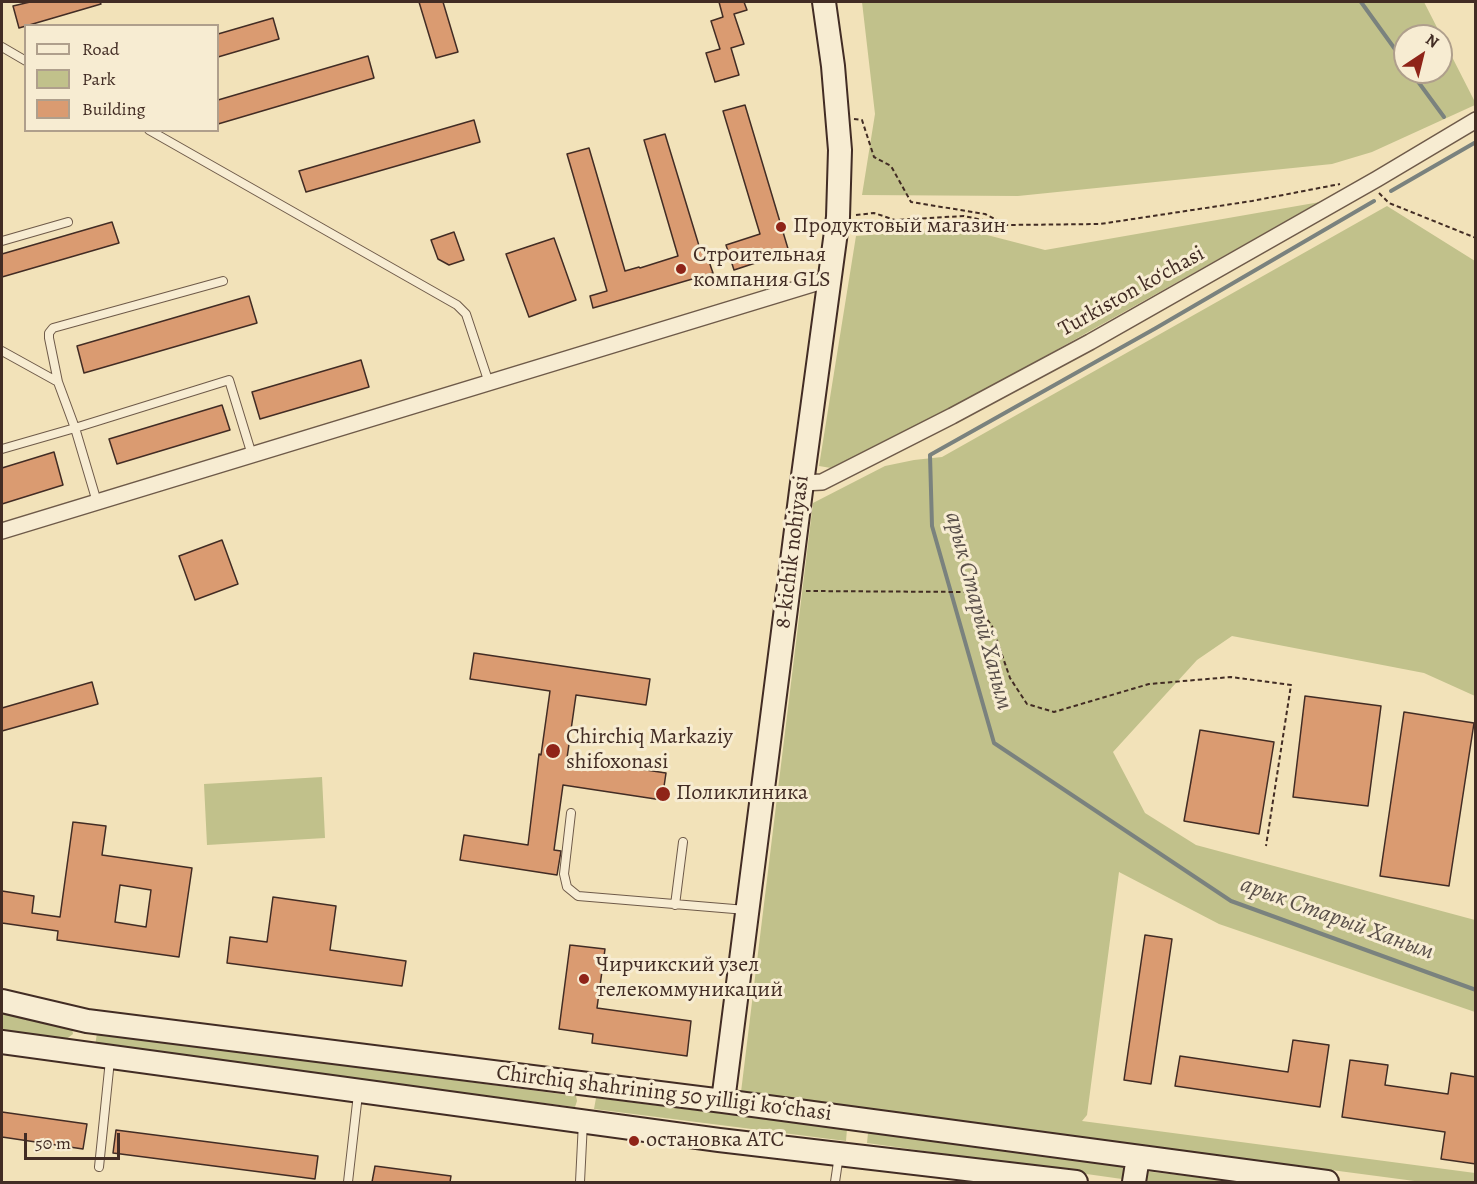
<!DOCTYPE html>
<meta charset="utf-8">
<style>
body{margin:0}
#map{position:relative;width:1477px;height:1184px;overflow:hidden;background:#f2e2b9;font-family:Alegreya,serif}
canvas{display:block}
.frame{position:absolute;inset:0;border:3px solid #422c24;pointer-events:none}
.legend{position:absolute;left:24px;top:24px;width:195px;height:108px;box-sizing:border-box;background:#f7ecd2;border:2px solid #af9f8c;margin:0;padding:8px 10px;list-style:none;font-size:18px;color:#422c24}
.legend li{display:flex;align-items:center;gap:12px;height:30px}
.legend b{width:30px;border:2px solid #af9f8c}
.north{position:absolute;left:1393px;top:24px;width:60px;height:60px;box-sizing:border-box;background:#f7ecd2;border:2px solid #af9f8c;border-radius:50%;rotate:35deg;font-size:16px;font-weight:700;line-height:24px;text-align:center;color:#422c24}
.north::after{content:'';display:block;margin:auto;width:21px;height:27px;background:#8f2418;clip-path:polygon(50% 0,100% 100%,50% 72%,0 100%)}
.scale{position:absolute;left:24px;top:1133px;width:96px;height:27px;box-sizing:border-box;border:3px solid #422c24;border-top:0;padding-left:8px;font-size:18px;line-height:21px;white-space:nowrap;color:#422c24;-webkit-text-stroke:4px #f7ecd2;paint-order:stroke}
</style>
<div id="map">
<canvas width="1477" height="1184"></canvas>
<div class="frame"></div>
<ul class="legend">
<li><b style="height:8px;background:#f7ecd2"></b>Road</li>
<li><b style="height:16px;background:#c1c18b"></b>Park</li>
<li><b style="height:16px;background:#da9b71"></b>Building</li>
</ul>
<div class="north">N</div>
<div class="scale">50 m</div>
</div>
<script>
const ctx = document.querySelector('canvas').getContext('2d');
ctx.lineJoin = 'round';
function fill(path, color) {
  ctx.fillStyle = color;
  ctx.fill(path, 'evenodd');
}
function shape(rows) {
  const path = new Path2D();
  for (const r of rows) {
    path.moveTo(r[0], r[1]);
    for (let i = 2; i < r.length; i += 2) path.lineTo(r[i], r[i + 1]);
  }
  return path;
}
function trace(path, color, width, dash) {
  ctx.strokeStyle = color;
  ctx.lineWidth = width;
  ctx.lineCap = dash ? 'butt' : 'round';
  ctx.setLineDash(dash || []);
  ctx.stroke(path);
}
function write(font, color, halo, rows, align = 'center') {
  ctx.font = font + ' Alegreya,serif';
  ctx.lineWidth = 6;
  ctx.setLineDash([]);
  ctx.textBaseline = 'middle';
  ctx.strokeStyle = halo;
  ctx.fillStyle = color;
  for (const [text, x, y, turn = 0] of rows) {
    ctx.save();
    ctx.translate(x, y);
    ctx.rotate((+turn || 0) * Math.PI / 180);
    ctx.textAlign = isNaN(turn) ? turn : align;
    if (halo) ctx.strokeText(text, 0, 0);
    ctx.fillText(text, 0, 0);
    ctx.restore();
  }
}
const green = shape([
 [862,2,1424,2,1475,102,1475,105,1372,152,1332,164,1018,196,862,195,875,114],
 [1405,36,1441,36,1441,72,1405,72],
 [1320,202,983,391,831,468,819,466,856,236,960,228,1045,250],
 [1387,206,1475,261,1475,696,1424,673,1232,636,1197,660,1113,752,1145,813,1196,845,1475,920,1475,1012,1219,924,1119,872,1087,1115,1082,1121,1475,1173,1475,1182,1422,1182,741,1092,813,503,885,466,914,460,942,457],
 [322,777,325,838,207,845,204,784],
 [2,1012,72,1028,73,1034,65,1040,2,1032],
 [97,1033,576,1096,577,1101,575,1107,95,1046],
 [596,1098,847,1129,846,1141,594,1109],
 [868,1133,1124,1167,1126,1169,1122,1179,867,1143],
 [1143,1171,1241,1182,1141,1182]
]);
const stream = shape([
 [1361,2,1405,63],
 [1411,72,1444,117],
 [1391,191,1476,142],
 [1374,201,1156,328,930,455,932,526,994,743,1231,901,1476,990]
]);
const building = shape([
 [30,2,100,2,101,4,19,28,13,6,30,2],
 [419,2,443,2,458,52,436,58,419,2],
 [719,2,744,2,747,10,734,14,744,44,731,48,739,75,715,82,706,53,720,49,711,21,723,17,719,2],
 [273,18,279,39,218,57,218,34,273,18],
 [368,56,374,78,218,124,218,100,368,56],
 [745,105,789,252,734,270,726,245,760,234,723,111,745,105],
 [474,120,480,142,306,192,299,171,474,120],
 [665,134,700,249,704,247,713,273,593,308,590,296,607,291,567,154,589,148,625,271,639,267,640,268,678,256,644,140,665,134],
 [112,222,119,243,2,277,2,254,112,222],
 [454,232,464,260,449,265,438,259,431,240,454,232],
 [554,238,576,300,529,317,506,254,554,238],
 [249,296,257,323,84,373,77,346,249,296],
 [361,360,369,387,260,419,252,392,361,360],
 [222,405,230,430,117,464,109,439,222,405],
 [54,452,63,485,2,504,2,468,54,452],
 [222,540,238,584,195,600,179,556,222,540],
 [474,653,650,679,646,705,576,695,567,758,666,773,662,800,563,785,554,850,561,851,557,875,460,860,464,835,528,845,539,754,541,755,550,691,470,679,474,653],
 [92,682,98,704,2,731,2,708,92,682],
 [1305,696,1381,706,1368,806,1293,797,1305,696],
 [1404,712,1474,723,1449,886,1380,876,1404,712],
 [1200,730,1274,742,1259,834,1184,821,1200,730],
 [73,822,106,826,102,855,192,868,179,957,57,940,58,931,2,923,2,891,34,896,32,913,60,917,73,822],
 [120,885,151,890,146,927,115,922,120,885],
 [273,897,336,906,330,950,406,961,402,986,227,963,230,937,267,942,273,897],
 [1145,935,1172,939,1151,1084,1124,1080,1145,935],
 [570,945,605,949,597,1008,691,1021,687,1056,592,1043,593,1034,559,1029,570,945],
 [1293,1040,1329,1045,1320,1107,1175,1086,1180,1056,1288,1072,1293,1040],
 [1350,1060,1388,1065,1385,1085,1448,1094,1451,1073,1476,1077,1476,1164,1441,1159,1445,1132,1342,1117,1350,1060],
 [2,1112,87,1124,83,1149,2,1137,2,1112],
 [116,1130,318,1156,315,1179,113,1153,116,1130],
 [375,1166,451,1176,450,1182,372,1182,375,1166]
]);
const path = shape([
 [854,119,862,120,874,157,891,166,911,202,985,214,1003,223],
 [1379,193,1389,203,1476,238],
 [856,215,874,213,895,220,964,216,1006,225,1100,224,1252,201,1340,184],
 [806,591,966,592,992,626,1010,678,1027,704,1054,712,1149,684,1231,677,1291,685,1266,846]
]);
const lane = shape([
 [2,47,26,61],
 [149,130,457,305,466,314,489,383],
 [2,241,68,222],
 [2,351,58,382,75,428,229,380,252,455],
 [58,382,49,338,49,333,53,328,223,281],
 [2,449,75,428,97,502],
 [571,813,564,874,567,887,578,896,746,910],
 [675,905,683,842],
 [99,1167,110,1060],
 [348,1182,358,1094],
 [580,1182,583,1122],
 [835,1182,839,1155]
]);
const street = shape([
 [802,483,822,482,952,416,1090,342,1377,179,1476,120],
 [2,531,829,279]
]);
const secondary = shape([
 [2,1001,87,1021,723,1101,1327,1182],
 [2,1042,719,1140,1076,1182],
 [723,1101,802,483,838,217,840,150,833,66,824,2],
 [1134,1182,1138,1157]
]);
const markers = [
 [781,227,6,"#8f2418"],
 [681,269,6,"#8f2418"],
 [553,751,8,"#8f2418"],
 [663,794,8,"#8f2418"],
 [584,979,6,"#8f2418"],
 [634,1141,6,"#8f2418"]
];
const poiNames = [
 ["Продуктовый магазин",793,227],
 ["Строительная",693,256],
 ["компания GLS",693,281],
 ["Chirchiq Markaziy",566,738],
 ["shifoxonasi",566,763],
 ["Поликлиника",676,794],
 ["Чирчикский узел",596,966],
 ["телекоммуникаций",596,991],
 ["остановка АТС",646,1141]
];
const streetNames = [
 ["Turkiston ko‘chasi",1132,292,-29],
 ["8-kichik nohiyasi",793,552,-83],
 ["Chirchiq shahrining 50 yilligi koʻchasi",664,1094,7]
];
const waterNames = [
 ["арык Старый Ханым",978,611,75],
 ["арык Старый Ханым",1337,919,20]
];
fill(green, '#c1c18b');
trace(stream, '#7a827e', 4);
fill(building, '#da9b71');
trace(building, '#422c24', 1.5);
trace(lane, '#6e5a49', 10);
trace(street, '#6e5a49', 18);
trace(secondary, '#422c24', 26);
trace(path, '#422c24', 2, [4.5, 3]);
trace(lane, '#f7ecd2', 8);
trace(street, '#f7ecd2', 15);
trace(secondary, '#f7ecd2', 22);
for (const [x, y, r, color] of markers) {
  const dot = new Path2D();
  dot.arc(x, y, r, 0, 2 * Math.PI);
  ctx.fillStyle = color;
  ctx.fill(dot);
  trace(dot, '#f7ecd2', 2);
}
write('22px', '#422c24', '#f7ecd2', poiNames, 'left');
write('22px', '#422c24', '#f7ecd2', streetNames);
write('italic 24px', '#5a504a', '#f7ecd2', waterNames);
</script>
